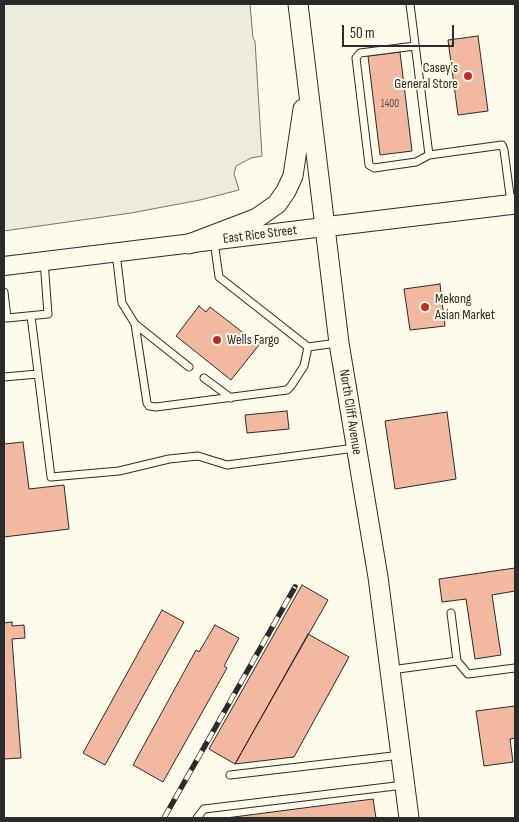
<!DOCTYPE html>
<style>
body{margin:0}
#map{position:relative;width:519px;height:822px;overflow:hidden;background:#fdfbea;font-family:"Sofia Sans Condensed",sans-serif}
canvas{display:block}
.frame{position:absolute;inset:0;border:5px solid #2b2b2b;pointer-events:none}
.scale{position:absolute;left:342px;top:25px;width:112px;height:22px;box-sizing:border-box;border:2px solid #2b2b2b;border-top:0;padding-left:6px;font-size:15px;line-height:18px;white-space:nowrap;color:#2b2b2b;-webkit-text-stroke:4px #fdfbea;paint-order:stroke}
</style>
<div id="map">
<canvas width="519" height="822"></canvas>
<div class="frame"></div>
<div class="scale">50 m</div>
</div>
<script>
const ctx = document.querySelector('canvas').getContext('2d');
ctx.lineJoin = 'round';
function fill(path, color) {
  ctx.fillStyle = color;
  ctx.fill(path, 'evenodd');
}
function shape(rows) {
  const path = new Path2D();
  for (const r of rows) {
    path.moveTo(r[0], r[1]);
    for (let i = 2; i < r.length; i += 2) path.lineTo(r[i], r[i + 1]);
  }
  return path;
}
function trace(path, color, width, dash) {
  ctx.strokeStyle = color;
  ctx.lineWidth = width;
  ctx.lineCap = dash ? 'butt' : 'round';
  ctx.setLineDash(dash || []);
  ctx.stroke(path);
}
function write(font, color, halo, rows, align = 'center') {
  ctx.font = font + ' "Sofia Sans Condensed",sans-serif';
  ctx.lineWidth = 4;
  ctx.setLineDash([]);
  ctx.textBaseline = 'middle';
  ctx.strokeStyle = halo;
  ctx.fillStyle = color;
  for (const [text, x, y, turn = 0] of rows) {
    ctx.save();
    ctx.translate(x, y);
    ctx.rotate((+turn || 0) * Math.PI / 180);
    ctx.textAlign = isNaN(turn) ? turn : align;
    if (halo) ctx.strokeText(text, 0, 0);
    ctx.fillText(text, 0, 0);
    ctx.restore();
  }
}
const parking = shape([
 [4,4,250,4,253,38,255,41,262,156,251,158,236,166,234,174,239,190,200,200,131,213,4,231,4,4]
]);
const building = shape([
 [478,36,488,111,458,115,448,40,478,36],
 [400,52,412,151,380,155,368,56,400,52],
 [440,284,445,326,410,330,404,289,440,284],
 [199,306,206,312,210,307,259,345,231,380,176,336,199,306],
 [287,411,289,429,247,433,245,415,287,411],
 [447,412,456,479,395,489,385,421,447,412],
 [23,442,29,489,64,485,69,529,4,537,4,444,23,442],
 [515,568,515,591,492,595,501,655,475,659,466,599,442,602,439,579,515,568],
 [302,585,328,600,235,764,209,749,302,585],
 [162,610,184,622,105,765,83,753,162,610],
 [12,622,12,626,24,625,25,638,12,639,21,758,4,759,4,623,12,622],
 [215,625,239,638,224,666,227,668,163,782,133,765,196,650,199,652,215,625],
 [308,634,349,657,294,757,235,764,308,634],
 [515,706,515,738,510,739,513,762,484,766,476,711,515,706],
 [373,799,376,818,226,818,373,799]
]);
const service = shape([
 [410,4,429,155,502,145,504,150,511,203],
 [415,46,360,53,356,58,369,165,374,168,416,162,429,155],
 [214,241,219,277,308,347,337,343],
 [116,253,122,303,135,324,147,403,149,406,156,407,287,390,291,386,304,366,308,347],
 [4,292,7,318,48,314,44,261],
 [31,316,51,477,119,471,169,459,198,456,227,465,355,448],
 [135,324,189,367],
 [4,377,38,374],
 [204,378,231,398],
 [457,661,468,674,515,668],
 [391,670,457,661,451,613],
 [230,775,401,755],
 [197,818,204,809,404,785]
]);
const tertiary = shape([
 [4,266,324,227]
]);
const secondary = shape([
 [298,4,339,343,378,577,409,818],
 [324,227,515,204],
 [189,244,257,218,277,204,286,191,293,176,303,109]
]);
const rail = shape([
 [164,818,295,587]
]);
const markers = [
 [468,76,5,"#c62828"],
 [425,307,5,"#c62828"],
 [217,340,5,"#c62828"]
];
const numberNames = [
 ["1400",390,104]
];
const poiNames = [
 ["Casey's",458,68,"right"],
 ["General Store",458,84,"right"],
 ["Mekong",435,299],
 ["Asian Market",435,315],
 ["Wells Fargo",227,340]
];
const streetNames = [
 ["East Rice Street",260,235,-7],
 ["North Cliff Avenue",350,412,81]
];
fill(parking, '#eceadb');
trace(parking, '#74746e', 1);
fill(building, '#f2b8a0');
trace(building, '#2b2b2b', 1);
trace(service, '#2b2b2b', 9);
trace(tertiary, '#2b2b2b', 20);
trace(secondary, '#2b2b2b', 21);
trace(service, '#fdfbea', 7);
trace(tertiary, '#fdfbea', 18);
trace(secondary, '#fdfbea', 19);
trace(rail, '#2b2b2b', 5.5);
trace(rail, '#fdfbea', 4, [11]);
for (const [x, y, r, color] of markers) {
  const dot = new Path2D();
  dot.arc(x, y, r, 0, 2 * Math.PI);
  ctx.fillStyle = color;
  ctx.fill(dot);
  trace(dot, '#fdfbea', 2);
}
write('11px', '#5d4e48', null, numberNames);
write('14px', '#2b2b2b', '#fdfbea', poiNames, 'left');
write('14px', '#2b2b2b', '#fdfbea', streetNames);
</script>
